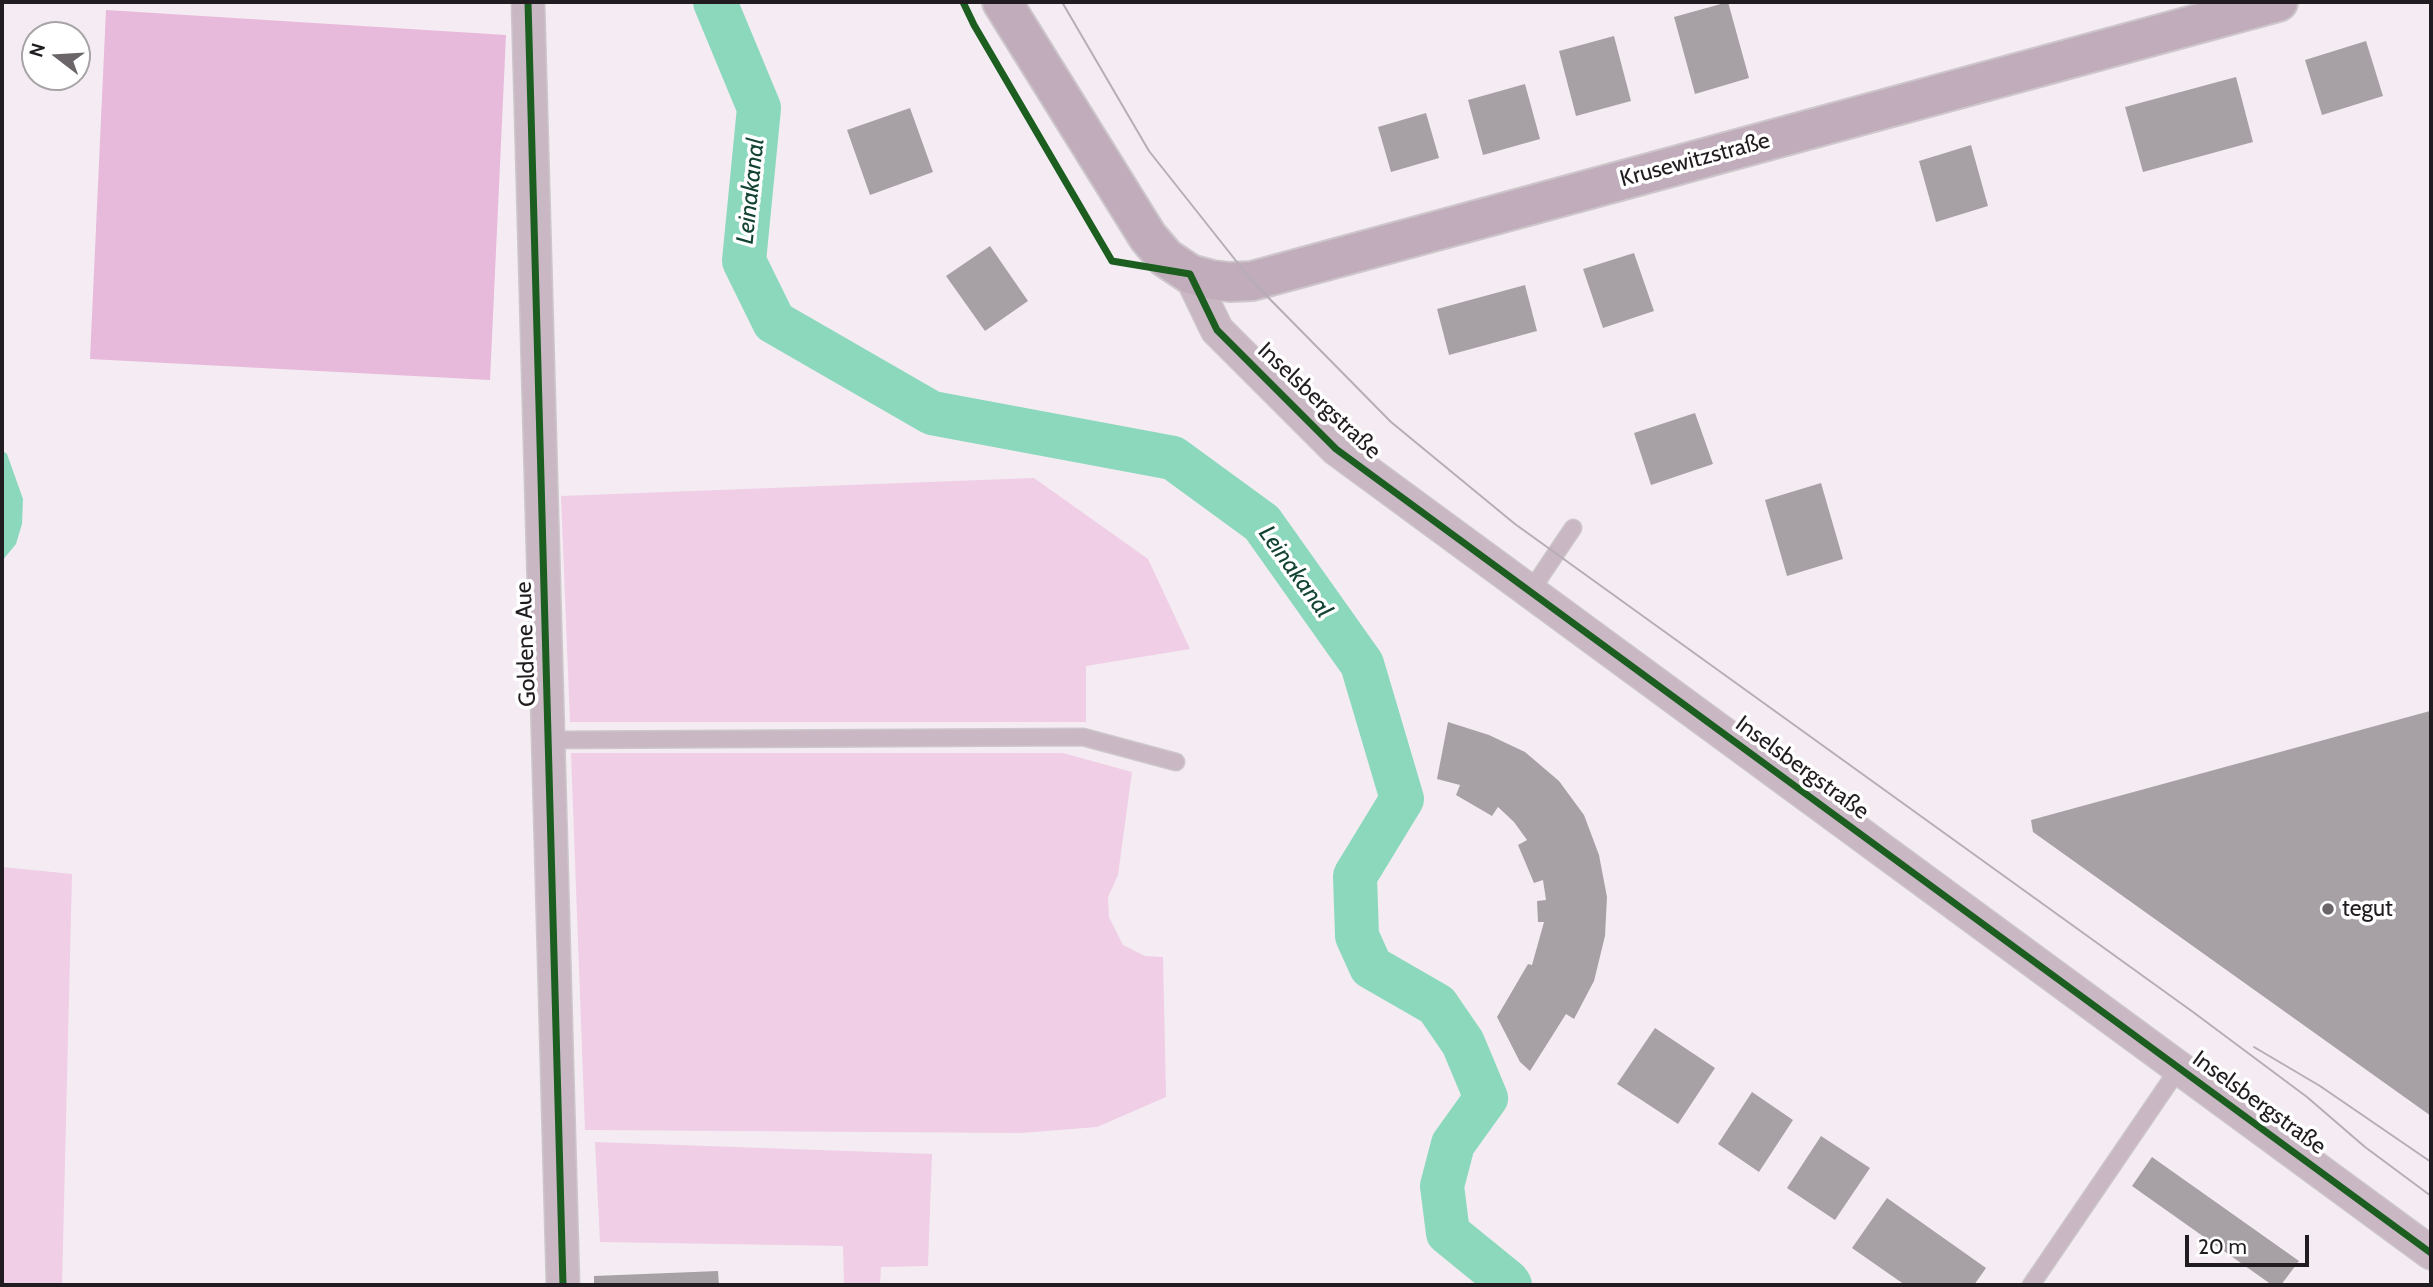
<!DOCTYPE html>
<meta charset="utf-8">
<style>
body{margin:0}
#map{position:relative;width:2433px;height:1287px;overflow:hidden;background:#f4ecf2;font-family:Cabin,sans-serif}
canvas{display:block}
.frame{position:absolute;inset:0;border:4px solid #211c20;pointer-events:none}
.north{position:absolute;left:21px;top:21px;width:70px;height:70px;box-sizing:border-box;background:#fff;border:2px solid #a6a4a6;border-radius:50%;rotate:287deg;font-size:19px;font-weight:700;line-height:28px;text-align:center;color:#211c20}
.north::after{content:'';display:block;margin:auto;width:24px;height:32px;background:#6b656a;clip-path:polygon(50% 0,100% 100%,50% 72%,0 100%)}
.scale{position:absolute;left:2185px;top:1235px;width:124px;height:32px;box-sizing:border-box;border:4px solid #211c20;border-top:0;padding-left:9px;font-size:21px;line-height:24px;white-space:nowrap;color:#211c20;-webkit-text-stroke:5px #fff;paint-order:stroke}
</style>
<div id="map">
<canvas width="2433" height="1287"></canvas>
<div class="frame"></div>
<div class="north">N</div>
<div class="scale">20 m</div>
</div>
<script>
const ctx = document.querySelector('canvas').getContext('2d');
ctx.lineJoin = 'round';
function fill(path, color) {
  ctx.fillStyle = color;
  ctx.fill(path, 'evenodd');
}
function shape(rows) {
  const path = new Path2D();
  for (const r of rows) {
    path.moveTo(r[0], r[1]);
    for (let i = 2; i < r.length; i += 2) path.lineTo(r[i], r[i + 1]);
  }
  return path;
}
function trace(path, color, width, dash) {
  ctx.strokeStyle = color;
  ctx.lineWidth = width;
  ctx.lineCap = dash ? 'butt' : 'round';
  ctx.setLineDash(dash || []);
  ctx.stroke(path);
}
function write(font, color, halo, rows, align = 'center') {
  ctx.font = font + ' Cabin,sans-serif';
  ctx.lineWidth = 7;
  ctx.setLineDash([]);
  ctx.textBaseline = 'middle';
  ctx.strokeStyle = halo;
  ctx.fillStyle = color;
  for (const [text, x, y, turn = 0] of rows) {
    ctx.save();
    ctx.translate(x, y);
    ctx.rotate((+turn || 0) * Math.PI / 180);
    ctx.textAlign = isNaN(turn) ? turn : align;
    if (halo) ctx.strokeText(text, 0, 0);
    ctx.fillText(text, 0, 0);
    ctx.restore();
  }
}
const green = shape([
 [1034,478,1148,559,1190,649,1086,666,1086,722,570,722,561,496],
 [571,753,1063,753,1132,772,1118,875,1108,897,1109,917,1123,945,1145,956,1163,957,1166,1097,1097,1127,1021,1133,585,1130],
 [2,867,72,874,62,1285,2,1285],
 [595,1142,932,1154,928,1266,881,1267,880,1285,844,1285,843,1246,600,1242]
]);
const forest = shape([
 [106,10,506,35,490,380,90,359]
]);
const water = shape([
 [2,450,7,454,23,499,22,524,16,544,2,561]
]);
const canal = shape([
 [715,2,759,108,744,261,774,322,932,413,1173,458,1262,523,1362,664,1402,799,1355,876,1357,936,1371,967,1437,1005,1463,1043,1486,1098,1453,1144,1442,1186,1448,1233,1507,1281,1510,1285]
]);
const building = shape([
 [1728,2,1749,78,1695,94,1674,17],
 [1614,36,1631,101,1576,116,1559,51],
 [2366,41,2383,96,2322,115,2305,60],
 [2236,77,2253,142,2143,172,2125,107],
 [1525,84,1540,139,1483,155,1468,100],
 [910,108,933,172,870,195,847,130],
 [1426,113,1439,158,1391,172,1378,127],
 [1971,145,1988,206,1936,222,1919,161],
 [990,246,1028,301,985,331,946,276],
 [1634,253,1654,311,1603,328,1583,269],
 [1525,285,1537,331,1449,355,1437,309],
 [1695,413,1713,464,1651,485,1634,433],
 [1821,483,1843,559,1787,576,1765,500],
 [2430,711,2431,1116,2033,832,2031,820],
 [1448,722,1489,735,1525,752,1559,781,1584,815,1599,855,1607,897,1605,936,1594,981,1574,1019,1566,1014,1530,1071,1520,1062,1497,1017,1528,964,1532,965,1544,922,1538,922,1537,901,1546,900,1543,880,1534,883,1518,845,1527,840,1514,822,1498,807,1492,816,1456,795,1460,785,1437,779],
 [1655,1028,1715,1068,1678,1124,1617,1084],
 [1752,1092,1793,1120,1759,1172,1718,1144],
 [1821,1136,1870,1168,1835,1220,1787,1188],
 [2152,1157,2299,1261,2281,1285,2272,1285,2132,1186],
 [1887,1198,1986,1268,1974,1285,1905,1285,1852,1248],
 [718,1271,719,1285,594,1285,594,1276]
]);
const lane = shape([
 [1530,592,1573,528],
 [548,740,1083,737,1176,762],
 [2031,1285,2179,1068]
]);
const street = shape([
 [528,2,563,1285],
 [1190,274,1217,330,1336,449,2431,1253]
]);
const secondary = shape([
 [1002,2,1148,237,1166,258,1190,274,1212,280,1230,282,1252,281,2278,2]
]);
const tram = shape([
 [1062,2,1149,151,1252,281,1391,422,1515,524,2193,1012,2307,1097,2365,1147,2431,1196],
 [2254,1047,2320,1086,2431,1162]
]);
const cycleway = shape([
 [528,2,563,1285],
 [963,2,974,25,1112,261,1190,274,1217,330,1336,449,2431,1253]
]);
const markers = [
 [2328,909,7,"#6b656a"]
];
const streetNames = [
 ["Krusewitzstraße",1695,160,-15],
 ["Inselsbergstraße",1319,401,43],
 ["Goldene Aue",526,644,-92],
 ["Inselsbergstraße",1802,768,36],
 ["Inselsbergstraße",2259,1103,36]
];
const poiNames = [
 ["tegut",2342,909]
];
const waterNames = [
 ["Leinakanal",751,191,-84],
 ["Leinakanal",1295,572,54]
];
fill(green, '#efcee6');
fill(forest, '#e7b9db');
fill(water, '#8bd8bd');
trace(canal, '#8bd8bd', 44);
fill(building, '#a7a1a6');
trace(lane, '#cdc7cb', 19);
trace(street, '#cdc7cb', 35);
trace(secondary, '#cdc7cb', 42);
trace(lane, '#c9b7c4', 16);
trace(street, '#c9b7c4', 32);
trace(secondary, '#c0acbb', 38);
trace(tram, '#b8adb6', 2);
trace(cycleway, '#1b5e20', 7);
for (const [x, y, r, color] of markers) {
  const dot = new Path2D();
  dot.arc(x, y, r, 0, 2 * Math.PI);
  ctx.fillStyle = color;
  ctx.fill(dot);
  trace(dot, '#fff', 2.5);
}
write('23px', '#211c20', '#fff', streetNames);
write('23px', '#211c20', '#fff', poiNames, 'left');
write('italic 24px', '#134433', '#fff', waterNames);
</script>
